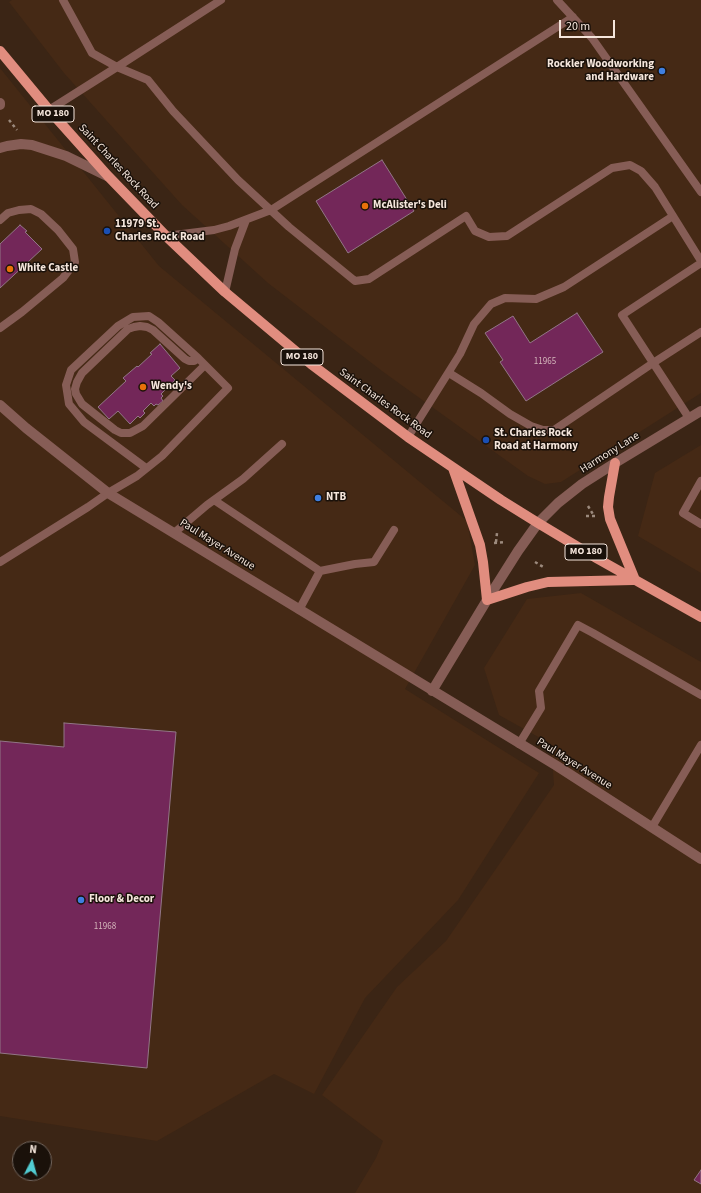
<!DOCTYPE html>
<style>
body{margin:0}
#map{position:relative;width:701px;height:1193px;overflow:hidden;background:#3b2515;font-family:"Source Sans 3",sans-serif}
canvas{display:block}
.north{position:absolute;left:12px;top:1141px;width:40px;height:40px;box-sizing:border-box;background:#1a110a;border:1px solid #72665e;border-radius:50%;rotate:6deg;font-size:11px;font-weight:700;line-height:16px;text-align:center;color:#f5e6dc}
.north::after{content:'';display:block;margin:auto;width:14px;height:18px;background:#51ccd2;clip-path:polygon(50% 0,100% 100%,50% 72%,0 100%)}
.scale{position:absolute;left:559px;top:20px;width:56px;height:18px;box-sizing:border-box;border:2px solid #f5e6dc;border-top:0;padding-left:5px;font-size:12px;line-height:14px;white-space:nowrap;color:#f5e6dc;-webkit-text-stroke:3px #1a110a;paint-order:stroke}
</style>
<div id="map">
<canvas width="701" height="1193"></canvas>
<div class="north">N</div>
<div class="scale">20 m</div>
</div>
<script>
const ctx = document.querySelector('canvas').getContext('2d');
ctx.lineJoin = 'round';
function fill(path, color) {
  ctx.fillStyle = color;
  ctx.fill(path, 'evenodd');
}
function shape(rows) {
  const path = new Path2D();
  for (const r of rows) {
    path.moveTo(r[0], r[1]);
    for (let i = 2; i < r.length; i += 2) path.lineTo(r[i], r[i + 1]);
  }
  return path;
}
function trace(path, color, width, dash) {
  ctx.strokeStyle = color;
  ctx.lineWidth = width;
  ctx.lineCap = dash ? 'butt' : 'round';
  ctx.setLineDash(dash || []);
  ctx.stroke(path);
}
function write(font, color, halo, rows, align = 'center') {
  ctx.font = font + ' "Source Sans 3",sans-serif';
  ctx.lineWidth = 3;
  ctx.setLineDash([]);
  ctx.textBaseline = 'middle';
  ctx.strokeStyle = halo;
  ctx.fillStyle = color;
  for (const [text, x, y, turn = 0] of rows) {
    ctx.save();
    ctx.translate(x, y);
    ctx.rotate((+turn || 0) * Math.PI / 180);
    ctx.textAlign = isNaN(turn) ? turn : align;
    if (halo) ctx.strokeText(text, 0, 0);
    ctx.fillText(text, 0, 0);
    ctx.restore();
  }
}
const built = shape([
 [12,0,701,0,701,393,561,482,545,484,528,476,382,371,268,283,182,205,64,73,9,2],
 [0,68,159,266,467,521,475,565,405,689,539,773,458,900,365,998,314,1094,274,1074,157,1141,0,1116],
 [701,445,701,573,638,536,655,473],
 [581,593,701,662,701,1193,355,1193,376,1158,383,1141,322,1095,397,987,446,941,554,785,551,744,499,715,484,668,527,599]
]);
const building = shape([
 [382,160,414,211,348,253,316,201,382,160],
 [20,225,27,231,25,232,42,249,0,288,0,244,20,225],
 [577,313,603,352,526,401,500,362,503,360,485,333,513,316,530,343,577,313],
 [160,344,180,368,171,376,175,380,161,394,163,396,161,398,163,401,158,405,156,404,154,406,151,403,143,411,145,413,140,418,138,416,130,424,118,411,109,419,98,407,126,381,123,378,137,366,138,367,152,354,150,353,160,344],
 [64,723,176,732,147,1068,0,1053,0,741,64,747,64,723],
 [701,1170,701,1184,694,1180,701,1170]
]);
const path = shape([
 [9,120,17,130],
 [588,506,594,516],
 [586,516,595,516],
 [496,542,497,533],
 [494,543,505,542],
 [535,562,545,568]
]);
const service = shape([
 [63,0,92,53,117,67,148,80,173,111,238,180,289,227,355,281,369,279,466,216,475,231,489,237,507,236,612,168,630,165,641,171,655,187,701,261],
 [557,0,592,38,701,192],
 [49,110,117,67,221,0],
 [0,220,8,213,19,210,31,209,41,214,58,230,73,249,75,262,63,278,22,312,0,328],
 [166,236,214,230,229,226,271,210,573,17],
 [225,292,235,249,246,220],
 [198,358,194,361,189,361,185,359,153,330,147,327,140,326,134,327,128,329,82,373,77,382,75,389,76,394,82,404,115,430,121,433,130,433,143,426,205,365],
 [449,373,481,393,510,414,531,426,543,430,554,430,653,363,701,332],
 [689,418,622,315,701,263],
 [408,437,460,354,474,324,491,304,505,298,536,299,564,287,673,216],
 [701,481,683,513,701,524],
 [214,500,320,571],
 [174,533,207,505,243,479,282,444],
 [0,562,88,507,108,493,137,476,162,456,228,388,198,358,158,322,149,316,133,317,118,326,71,370,66,385,69,404,84,422,146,468],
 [299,610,320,571,355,564,374,562,394,530],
 [519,744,541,708,539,691,578,625,593,633,701,695],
 [652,827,701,745]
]);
const minor = shape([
 [0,103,0,105],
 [0,148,7,146,21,144,32,145,66,156,107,176],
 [0,405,26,428,108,493,557,766,701,859],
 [432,691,487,600,518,551,538,523,558,503,582,484,615,463,701,411]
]);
const primary = shape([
 [0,51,49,110,108,176,166,236,225,292,311,364,408,437,501,500,538,523,598,559,701,617],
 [615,463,609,497,608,507,610,519,635,580],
 [453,468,480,545,483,562,487,600,527,587,548,582,633,580]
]);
const markers = [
 [662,71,4,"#3f7fe0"],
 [365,206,4,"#e8710a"],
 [107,231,4,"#1a4fb4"],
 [10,269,4,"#e8710a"],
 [143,387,4,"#e8710a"],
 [486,440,4,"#1a4fb4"],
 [318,498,4,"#3f7fe0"],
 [81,900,4,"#3f7fe0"]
];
const numberNames = [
 ["11965",545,362],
 ["11968",105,927]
];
const shields = [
 [53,114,42],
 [302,357,42],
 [586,552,42]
];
const shieldNames = [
 ["MO 180",53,114],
 ["MO 180",302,357],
 ["MO 180",586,552]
];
const poiNames = [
 ["Rockler Woodworking",654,65,"right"],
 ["and Hardware",654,78,"right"],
 ["McAlister's Deli",373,206],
 ["11979 St.",115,225],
 ["Charles Rock Road",115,238],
 ["White Castle",18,269],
 ["Wendy's",151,387],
 ["St. Charles Rock",494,434],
 ["Road at Harmony",494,447],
 ["NTB",326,498],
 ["Floor & Decor",89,900]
];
const streetNames = [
 ["Saint Charles Rock Road",118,167,47],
 ["Saint Charles Rock Road",385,404,36],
 ["Harmony Lane",610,453,-32],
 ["Paul Mayer Avenue",217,545,32],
 ["Paul Mayer Avenue",574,764,32]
];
fill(built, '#452915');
fill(building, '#732759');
trace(building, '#927686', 1);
trace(path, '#9c8a7d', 2.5, [3, 3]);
trace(service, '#865d56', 8);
trace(minor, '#865d56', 10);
trace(primary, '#e18d7f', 10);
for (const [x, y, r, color] of markers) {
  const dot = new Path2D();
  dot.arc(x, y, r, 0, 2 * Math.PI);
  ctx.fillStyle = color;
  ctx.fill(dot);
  trace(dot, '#1a110a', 1.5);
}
write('9px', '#d4b6bb', null, numberNames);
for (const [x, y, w] of shields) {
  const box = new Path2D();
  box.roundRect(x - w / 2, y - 8, w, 16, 3);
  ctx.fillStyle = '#1a110a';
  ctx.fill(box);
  trace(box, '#f5e6dc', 1);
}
write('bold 10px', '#f5e6dc', null, shieldNames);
write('bold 11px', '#f5e6dc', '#1a110a', poiNames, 'left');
write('11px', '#f5e6dc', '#1a110a', streetNames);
</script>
